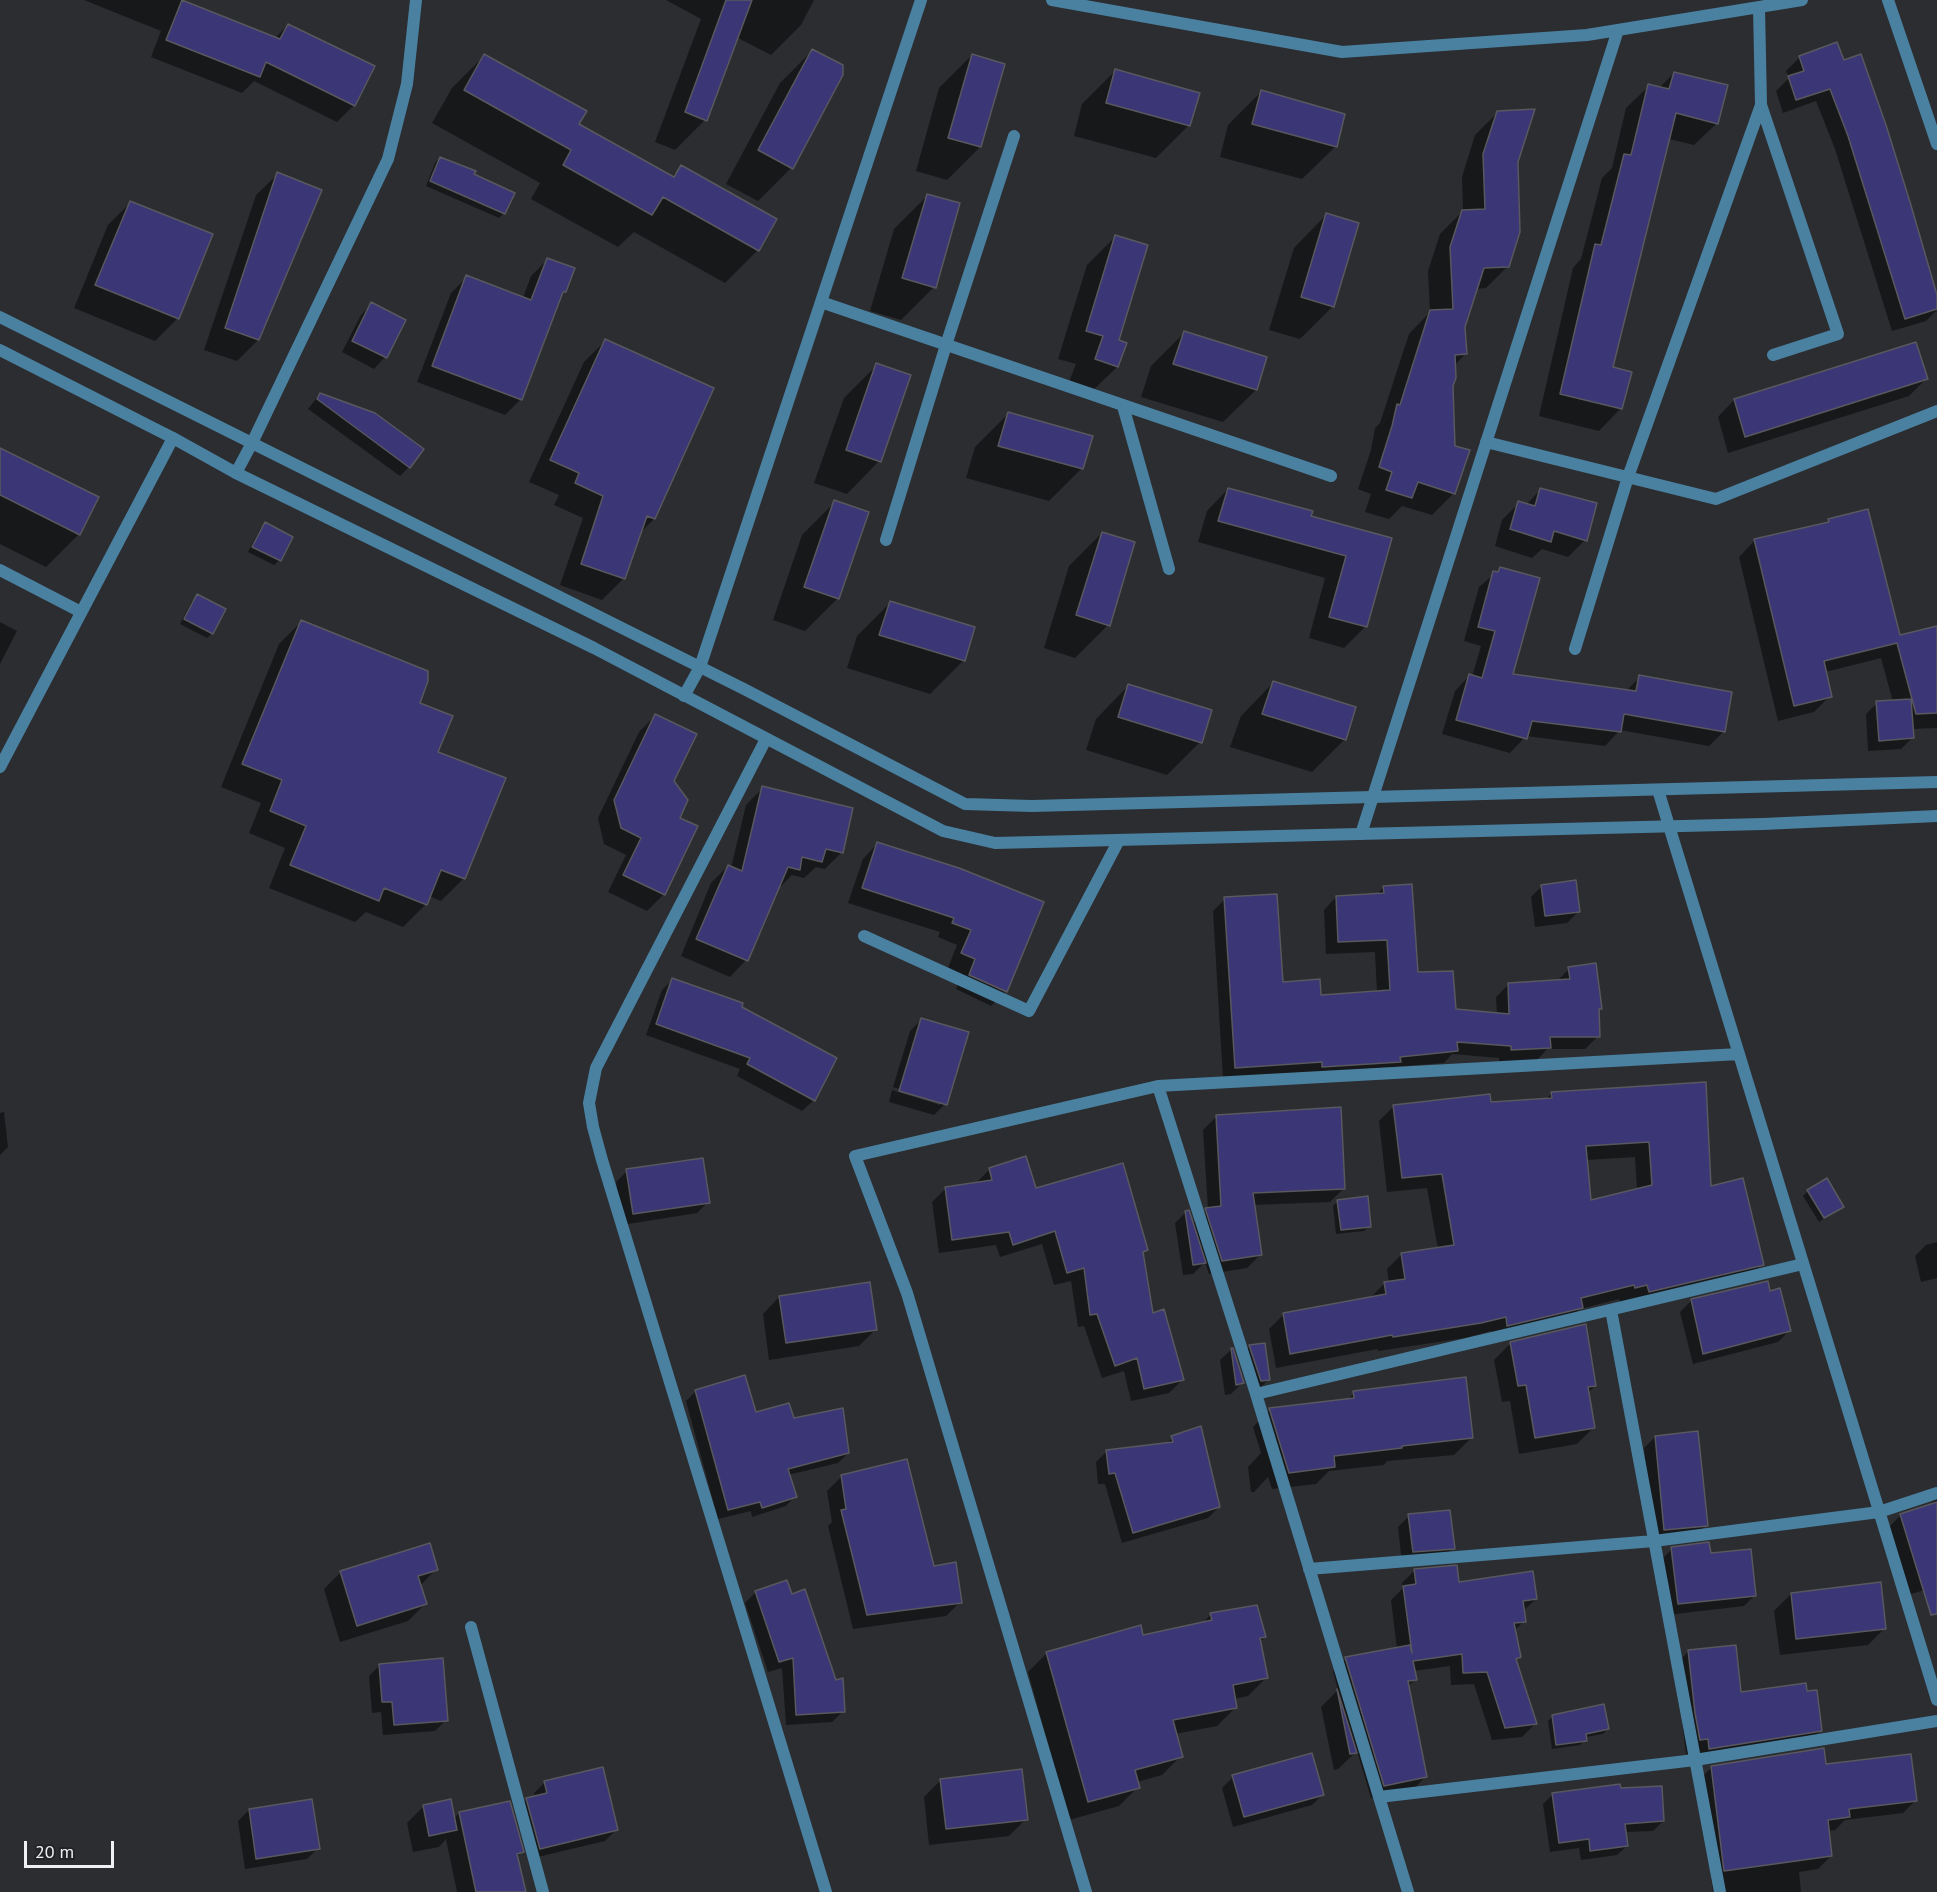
<!DOCTYPE html>
<style>
body{margin:0}
#map{position:relative;width:1937px;height:1892px;overflow:hidden;background:#2b2d31;font-family:"PT Sans",sans-serif}
canvas{display:block}
.scale{position:absolute;left:24px;top:1841px;width:90px;height:27px;box-sizing:border-box;border:3px solid #eff0f3;border-top:0;padding-left:8px;font-size:18px;line-height:21px;white-space:nowrap;color:#eff0f3;-webkit-text-stroke:4px #222327;paint-order:stroke}
</style>
<div id="map">
<canvas width="1937" height="1892"></canvas>
<div class="scale">20 m</div>
</div>
<script>
const ctx = document.querySelector('canvas').getContext('2d');
ctx.lineJoin = 'round';
function fill(path, color) {
  ctx.fillStyle = color;
  ctx.fill(path, 'evenodd');
}
function shape(rows) {
  const path = new Path2D();
  for (const r of rows) {
    path.moveTo(r[0], r[1]);
    for (let i = 2; i < r.length; i += 2) path.lineTo(r[i], r[i + 1]);
  }
  return path;
}
function trace(path, color, width, dash) {
  ctx.strokeStyle = color;
  ctx.lineWidth = width;
  ctx.lineCap = dash ? 'butt' : 'round';
  ctx.setLineDash(dash || []);
  ctx.stroke(path);
}
const shadow = shape([
 [84,0,183,0,182,2,274,39,288,25,354,105,337,122,254,81,242,93,151,57,161,31],
 [666,0,814,0,801,25,771,55,736,37,705,120,675,150,655,142,701,19],
 [1836,44,1937,300,1937,310,1926,321,1892,331,1835,149,1816,101,1783,113,1776,91,1789,78,1786,71,1800,57],
 [813,50,791,168,758,201,726,184,780,83],
 [485,55,577,124,671,177,681,167,758,250,725,283,634,232,618,247,531,199,540,183,432,123,452,88],
 [972,55,1004,65,980,147,947,180,916,171,939,88],
 [1115,71,1189,125,1156,158,1074,136,1082,104],
 [1674,73,1717,123,1694,145,1669,139,1612,368,1621,408,1599,431,1539,416,1573,268,1581,259,1602,178,1612,168,1626,108,1649,86,1659,88],
 [1261,92,1344,115,1335,147,1302,179,1220,157,1228,125],
 [1498,112,1516,162,1508,266,1486,288,1476,289,1464,327,1465,354,1454,366,1451,386,1454,493,1432,515,1402,506,1389,519,1365,512,1371,494,1358,489,1371,450,1375,428,1380,423,1409,334,1430,312,1428,271,1440,234,1463,211,1462,177,1475,135],
 [440,158,472,175,504,213,499,218,426,186,435,163],
 [278,174,258,340,237,361,204,350,256,195],
 [927,196,934,287,901,320,870,311,894,229],
 [130,203,178,318,155,341,74,308,108,225],
 [1326,215,1333,306,1300,339,1269,330,1294,248],
 [1115,237,1117,367,1088,395,1067,387,1076,364,1058,359,1087,265],
 [547,260,564,292,560,296,521,399,505,415,417,382,451,293,467,277,523,298,531,276],
 [372,304,404,321,385,357,374,369,342,352,361,315],
 [1184,333,1256,390,1223,422,1141,397,1151,366],
 [605,341,712,388,654,519,640,533,624,578,602,600,560,585,583,518,554,505,559,495,529,482,584,362],
 [1915,344,1926,379,1909,396,1728,453,1718,417,1734,400],
 [877,365,879,461,847,494,814,483,844,398],
 [320,394,409,467,400,476,308,409],
 [1008,414,1082,468,1049,501,966,478,975,447],
 [0,450,79,534,46,567,0,544],
 [1228,489,1309,517,1390,539,1366,626,1344,648,1309,638,1325,578,1198,542,1207,511],
 [1541,489,1585,540,1568,557,1542,549,1532,558,1495,546,1502,520,1519,503,1526,505],
 [835,502,838,598,805,631,773,620,802,535],
 [1829,520,1899,637,1937,628,1937,728,1912,729,1912,738,1901,749,1868,751,1866,714,1877,703,1893,702,1881,658,1825,672,1830,696,1814,712,1778,721,1739,557,1755,540,1825,524],
 [265,524,291,537,280,560,274,565,248,552,260,529],
 [1102,533,1108,625,1075,658,1044,648,1069,566],
 [1500,569,1511,676,1626,691,1640,677,1724,731,1709,746,1620,730,1605,746,1526,736,1510,753,1442,734,1455,691,1469,676,1472,677,1481,646,1464,641,1479,587],
 [197,596,212,633,207,638,180,624,192,601],
 [890,603,973,628,963,661,930,694,847,668,857,636],
 [0,622,17,631,0,664],
 [301,622,436,753,464,878,441,901,429,896,426,904,403,927,366,912,355,922,269,888,285,848,249,833,261,803,221,787,279,644],
 [1273,683,1345,739,1312,772,1230,747,1241,716],
 [1128,686,1210,711,1200,742,1167,775,1086,750,1096,719],
 [656,715,672,782,678,818,664,894,647,911,608,892,626,855,604,844,598,818,639,732],
 [763,788,842,852,825,869,816,867,804,878,792,875,781,886,778,885,746,960,730,977,681,956,711,883,728,866,731,868,746,805],
 [877,844,959,870,1006,991,991,1006,956,989,962,974,948,968,957,945,938,937,940,932,848,903,863,859],
 [1542,886,1578,912,1567,923,1535,927,1531,897],
 [1384,887,1416,974,1455,1010,1497,1014,1496,997,1509,984,1556,982,1569,969,1600,1008,1598,1011,1598,1036,1585,1049,1547,1049,1537,1060,1499,1062,1499,1058,1452,1054,1444,1063,1223,1080,1213,911,1225,899,1281,984,1320,997,1377,993,1375,952,1326,954,1324,910,1336,897,1376,895],
 [673,979,740,1008,814,1100,802,1111,737,1076,740,1069,646,1035,662,990],
 [921,1020,945,1104,934,1115,889,1102,892,1090,940,1105,940,1102,893,1087,910,1031],
 [1704,1084,1709,1188,1762,1264,1747,1279,1620,1302,1619,1299,1580,1309,1566,1322,1493,1340,1491,1331,1465,1338,1378,1351,1378,1349,1276,1368,1269,1329,1284,1314,1369,1299,1385,1283,1389,1283,1387,1269,1402,1254,1438,1249,1427,1188,1387,1192,1379,1121,1394,1106,1545,1100,1552,1093],
 [1635,1157,1637,1190,1590,1202,1586,1160],
 [4,1112,8,1147,0,1155,0,1113],
 [1217,1116,1344,1188,1330,1202,1253,1205,1260,1255,1247,1268,1209,1274,1205,1262,1193,1274,1183,1275,1175,1223,1186,1212,1192,1224,1208,1209,1203,1130],
 [989,1170,1035,1189,1146,1250,1142,1254,1151,1315,1183,1379,1169,1393,1131,1401,1124,1371,1102,1378,1084,1326,1078,1327,1071,1281,1054,1285,1042,1244,1000,1257,996,1245,939,1253,932,1202,945,1189,976,1183],
 [627,1171,708,1202,697,1213,622,1225,616,1182],
 [1808,1191,1842,1206,1819,1222,1803,1196],
 [1338,1201,1370,1226,1364,1231,1336,1234,1333,1206],
 [1937,1242,1937,1278,1921,1282,1915,1256,1926,1245],
 [1767,1283,1769,1292,1789,1331,1778,1342,1693,1364,1680,1312,1691,1301],
 [779,1297,876,1329,859,1346,769,1360,763,1314],
 [1511,1343,1595,1386,1588,1393,1594,1427,1577,1444,1519,1454,1510,1401,1502,1402,1494,1360],
 [1250,1346,1268,1380,1257,1391,1239,1357],
 [1232,1349,1242,1383,1231,1394,1225,1395,1220,1360],
 [696,1391,755,1414,793,1420,848,1453,838,1463,788,1475,795,1496,786,1506,752,1517,751,1511,718,1519,686,1401],
 [1354,1393,1471,1438,1454,1455,1387,1461,1384,1465,1329,1471,1316,1484,1272,1489,1268,1477,1254,1492,1251,1492,1248,1467,1261,1453,1253,1427,1270,1410,1347,1400],
 [1655,1437,1706,1525,1695,1536,1654,1540,1644,1448],
 [1172,1438,1219,1507,1208,1518,1122,1543,1105,1484,1098,1484,1096,1462,1107,1451,1165,1445],
 [842,1476,932,1567,960,1602,946,1616,853,1629,828,1526,832,1522,827,1491],
 [1937,1497,1937,1586,1905,1596,1885,1531,1901,1515,1928,1506],
 [1409,1516,1453,1548,1442,1559,1402,1563,1398,1527],
 [1672,1549,1709,1555,1755,1595,1744,1606,1667,1615,1661,1560],
 [436,1569,420,1586,425,1604,408,1621,340,1642,324,1589,341,1572],
 [1415,1570,1457,1583,1536,1599,1523,1611,1524,1621,1514,1631,1520,1657,1515,1661,1535,1724,1522,1737,1492,1740,1474,1684,1451,1685,1450,1666,1414,1671,1415,1679,1408,1687,1425,1777,1413,1790,1371,1798,1357,1751,1338,1769,1334,1770,1321,1707,1338,1690,1333,1671,1346,1659,1397,1649,1391,1600,1403,1588,1402,1583],
 [756,1592,843,1711,832,1722,786,1725,782,1668,768,1672,745,1603],
 [1791,1594,1885,1628,1868,1645,1780,1655,1774,1611],
 [1211,1614,1265,1637,1260,1642,1267,1677,1248,1696,1234,1699,1236,1707,1217,1726,1175,1734,1181,1756,1162,1775,1137,1782,1138,1787,1119,1806,1069,1820,1028,1672,1047,1653,1142,1637,1202,1624],
 [1689,1651,1740,1693,1820,1731,1806,1745,1695,1763,1694,1753,1686,1754,1675,1665],
 [380,1665,446,1720,435,1731,383,1735,381,1712,372,1713,369,1676],
 [1553,1716,1608,1729,1603,1734,1585,1737,1585,1740,1580,1745,1552,1749,1548,1721],
 [1824,1766,1916,1800,1903,1813,1845,1820,1835,1830,1828,1831,1831,1856,1818,1869,1799,1872,1801,1892,1713,1892,1699,1780,1712,1767],
 [1233,1777,1323,1794,1312,1805,1233,1827,1222,1788],
 [941,1780,1026,1819,1009,1836,929,1845,924,1797],
 [545,1782,616,1830,605,1841,529,1859,516,1810,527,1799,535,1797,534,1793],
 [1619,1790,1663,1821,1653,1831,1625,1832,1627,1846,1617,1855,1581,1860,1579,1848,1550,1852,1543,1804,1553,1794],
 [424,1806,453,1819,460,1813,522,1852,517,1857,524,1892,457,1892,446,1839,439,1847,413,1852,407,1823],
 [249,1810,318,1848,307,1859,245,1869,238,1821]
]);
const building = shape([
 [182,0,280,39,288,24,375,66,355,106,266,62,260,77,166,40,182,0],
 [726,0,752,0,707,121,685,112,726,0],
 [1837,42,1844,60,1861,54,1886,125,1910,202,1937,295,1937,309,1905,319,1848,136,1830,89,1796,100,1788,76,1804,71,1799,56,1837,42],
 [812,49,843,65,843,75,793,169,758,150,812,49],
 [484,54,587,111,579,124,674,177,681,165,777,219,759,251,663,197,652,215,563,165,571,150,464,90,484,54],
 [972,54,1005,64,981,147,948,138,972,54],
 [1115,69,1200,93,1190,126,1106,103,1115,69],
 [1674,72,1728,85,1718,124,1676,113,1613,367,1632,372,1622,409,1560,394,1595,244,1601,245,1624,154,1631,155,1648,84,1669,89,1674,72],
 [1261,90,1345,114,1337,147,1252,124,1261,90],
 [1535,109,1518,162,1520,232,1509,267,1484,268,1465,327,1467,354,1455,355,1456,378,1453,386,1455,446,1470,450,1455,494,1418,482,1412,498,1386,490,1392,472,1379,467,1392,426,1397,404,1400,405,1430,310,1453,309,1450,247,1462,210,1485,209,1483,154,1497,111,1535,109],
 [440,157,476,171,474,174,515,193,505,214,430,181,440,157],
 [277,172,322,190,259,340,225,328,277,172],
 [927,194,960,203,936,288,902,278,927,194],
 [130,201,213,234,179,319,95,285,130,201],
 [1326,213,1359,223,1334,307,1301,297,1326,213],
 [1115,235,1148,245,1119,340,1127,343,1118,367,1095,359,1103,336,1086,331,1115,235],
 [547,258,575,268,566,292,563,292,522,400,432,366,466,275,531,300,547,258],
 [371,302,406,320,387,358,352,341,371,302],
 [1184,331,1267,357,1257,390,1173,364,1184,331],
 [605,339,714,388,655,519,647,516,625,579,581,564,603,496,575,483,579,473,550,460,605,339],
 [1916,342,1928,379,1745,437,1734,399,1916,342],
 [876,363,911,375,881,462,846,450,876,363],
 [320,393,375,413,424,449,410,468,317,399,320,393],
 [1008,412,1093,436,1083,469,998,446,1008,412],
 [0,448,99,497,80,535,0,495,0,448],
 [1228,488,1313,511,1311,516,1392,538,1367,627,1329,617,1346,556,1218,521,1228,488],
 [1540,488,1597,503,1587,541,1554,531,1551,542,1510,529,1518,501,1535,506,1540,488],
 [834,500,869,512,839,599,804,587,834,500],
 [1868,509,1900,635,1937,626,1937,713,1916,714,1897,643,1824,661,1832,697,1794,706,1754,539,1829,522,1828,519,1868,509],
 [265,522,293,537,281,561,252,547,265,522],
 [1102,532,1135,542,1110,626,1076,615,1102,532],
 [1500,567,1540,578,1513,674,1636,691,1639,675,1732,692,1725,732,1624,714,1621,732,1532,721,1527,739,1456,720,1469,674,1482,678,1495,631,1478,627,1493,571,1498,572,1500,567],
 [197,594,226,609,213,634,184,619,197,594],
 [890,601,975,627,965,661,879,635,890,601],
 [301,620,428,671,428,681,420,703,453,716,438,752,506,778,465,879,441,870,427,905,384,888,379,901,290,865,306,826,270,811,282,780,242,764,301,620],
 [1273,681,1356,707,1346,740,1262,714,1273,681],
 [1128,684,1212,710,1202,743,1118,717,1128,684],
 [1911,699,1914,738,1879,741,1876,701,1911,699],
 [655,714,697,734,674,781,688,800,680,818,698,826,665,895,623,875,641,838,621,828,614,800,655,714],
 [762,786,853,808,843,853,826,849,822,862,802,857,800,870,788,867,748,961,696,939,728,865,742,871,762,786],
 [877,842,959,868,1044,902,1007,992,969,975,975,959,961,953,971,930,952,923,954,918,862,888,877,842],
 [1576,880,1580,912,1545,916,1541,885,1576,880],
 [1412,884,1418,972,1453,971,1456,1009,1509,1014,1508,983,1570,979,1568,967,1596,963,1602,1009,1599,1009,1600,1037,1550,1037,1551,1048,1511,1050,1511,1046,1457,1042,1458,1051,1400,1057,1401,1062,1322,1067,1322,1062,1235,1068,1224,897,1277,894,1283,982,1320,979,1321,995,1390,990,1387,940,1338,942,1336,896,1384,893,1383,886,1412,884],
 [672,978,743,1003,742,1007,837,1058,815,1101,747,1064,750,1058,656,1024,672,978],
 [921,1018,969,1032,947,1105,899,1091,921,1018],
 [1706,1082,1711,1186,1743,1178,1764,1265,1649,1292,1647,1285,1635,1288,1634,1285,1581,1298,1583,1308,1507,1326,1506,1317,1481,1323,1393,1337,1392,1335,1290,1354,1283,1313,1386,1294,1384,1282,1405,1279,1401,1253,1454,1245,1442,1174,1402,1178,1393,1105,1490,1094,1491,1102,1552,1098,1551,1092,1706,1082],
 [1649,1142,1652,1185,1591,1200,1586,1146,1649,1142],
 [1341,1107,1345,1189,1253,1193,1262,1255,1222,1261,1205,1208,1221,1206,1216,1115,1341,1107],
 [1026,1156,1036,1188,1123,1163,1148,1250,1143,1252,1153,1313,1164,1309,1184,1380,1144,1389,1137,1358,1115,1366,1097,1314,1090,1315,1084,1268,1067,1273,1055,1231,1013,1245,1009,1232,952,1240,945,1187,992,1180,989,1168,1026,1156],
 [703,1158,710,1203,633,1214,626,1169,703,1158],
 [1827,1178,1844,1207,1824,1218,1807,1190,1827,1178],
 [1368,1196,1371,1227,1341,1230,1337,1200,1368,1196],
 [1189,1210,1206,1263,1193,1265,1185,1211,1189,1210],
 [1768,1281,1770,1291,1780,1288,1791,1331,1703,1354,1691,1299,1768,1281],
 [870,1282,877,1330,786,1343,779,1296,870,1282],
 [1586,1324,1596,1386,1588,1387,1595,1428,1535,1438,1526,1385,1518,1386,1510,1342,1586,1324],
 [1265,1343,1270,1380,1261,1381,1249,1345,1265,1343],
 [1231,1348,1233,1348,1244,1383,1236,1385,1231,1348],
 [745,1375,756,1412,789,1403,794,1418,843,1408,849,1453,788,1469,797,1497,762,1508,760,1502,728,1510,695,1390,745,1375],
 [1466,1377,1473,1438,1402,1446,1402,1448,1334,1456,1335,1467,1289,1473,1269,1408,1354,1398,1353,1391,1466,1377],
 [1201,1426,1220,1507,1133,1533,1115,1473,1109,1474,1106,1450,1173,1442,1171,1436,1201,1426],
 [1698,1431,1708,1526,1664,1530,1655,1436,1698,1431],
 [907,1459,934,1566,956,1562,962,1603,867,1615,841,1510,846,1509,841,1475,907,1459],
 [1937,1502,1937,1614,1931,1615,1900,1514,1937,1502],
 [1450,1510,1455,1549,1413,1552,1408,1514,1450,1510],
 [1709,1542,1711,1553,1751,1549,1756,1596,1678,1604,1671,1547,1709,1542],
 [430,1543,438,1570,418,1576,427,1604,357,1626,340,1571,430,1543],
 [1457,1565,1459,1582,1533,1571,1537,1599,1523,1601,1526,1622,1514,1623,1521,1657,1516,1659,1537,1724,1505,1728,1487,1672,1463,1673,1462,1654,1413,1661,1417,1680,1408,1681,1427,1777,1384,1786,1345,1657,1410,1645,1412,1653,1403,1586,1416,1584,1414,1569,1457,1565],
 [787,1580,792,1594,805,1589,836,1680,843,1678,845,1712,796,1715,793,1658,779,1662,755,1591,787,1580],
 [1881,1582,1886,1629,1796,1639,1791,1593,1881,1582],
 [1257,1605,1266,1637,1260,1638,1268,1678,1233,1685,1237,1708,1173,1720,1183,1757,1135,1770,1140,1788,1088,1802,1046,1652,1141,1625,1143,1635,1212,1620,1210,1613,1257,1605],
 [1736,1645,1741,1692,1806,1683,1807,1691,1817,1690,1822,1731,1709,1749,1708,1739,1700,1740,1695,1713,1688,1650,1736,1645],
 [443,1658,448,1721,394,1725,392,1702,382,1702,379,1664,443,1658],
 [1337,1689,1357,1753,1350,1754,1337,1689],
 [1604,1704,1609,1729,1586,1734,1587,1741,1556,1745,1552,1715,1604,1704],
 [1824,1748,1826,1764,1911,1754,1917,1801,1849,1809,1850,1817,1828,1820,1832,1856,1724,1871,1711,1766,1824,1748],
 [1312,1753,1324,1795,1244,1817,1232,1775,1312,1753],
 [603,1767,618,1830,540,1849,526,1798,547,1793,544,1781,603,1767],
 [1022,1769,1028,1820,946,1829,940,1779,1022,1769],
 [1620,1784,1621,1788,1662,1786,1664,1821,1625,1824,1628,1846,1590,1851,1589,1839,1559,1843,1552,1793,1620,1784],
 [312,1799,320,1849,256,1859,249,1809,312,1799],
 [451,1799,457,1830,429,1836,423,1805,451,1799],
 [510,1801,524,1852,517,1854,526,1892,476,1892,459,1812,510,1801]
]);
const service = shape([
 [1761,105,1838,334,1773,355],
 [864,936,1029,1011,1119,840]
]);
const minor = shape([
 [1052,0,1342,52,1587,35,1802,0],
 [1888,0,1937,144],
 [821,302,1331,476],
 [1123,406,1169,569],
 [1486,442,1716,499,1937,411],
 [236,473,252,443,388,159,407,84,416,0],
 [886,540,946,345,1014,136],
 [0,570,81,612],
 [1575,649,1628,477,1761,105,1759,7],
 [684,696,700,667,921,0],
 [766,739,596,1068,589,1103,593,1127,602,1160,826,1892],
 [0,767,173,438],
 [1658,790,1937,1700],
 [1361,834,1618,30],
 [1158,1086,1256,1394],
 [1611,1310,1720,1892],
 [1309,1569,1654,1541,1879,1512,1937,1493],
 [471,1627,543,1892],
 [1379,1797,1695,1760,1937,1721],
 [1086,1892,907,1293,855,1156,1158,1086,1739,1054],
 [1408,1892,1256,1394,1803,1264]
]);
const tertiary = shape([
 [0,317,744,689,965,804,1032,806,1937,782],
 [0,350,173,438,236,473,594,648,943,831,995,843,1763,824,1937,816]
]);
fill(shadow, '#0007');
fill(building, '#3b3676');
trace(building, '#58585e', 1.5);
trace(service, '#4b81a0', 12);
trace(minor, '#4b81a0', 12);
trace(tertiary, '#4b81a0', 12);
</script>
